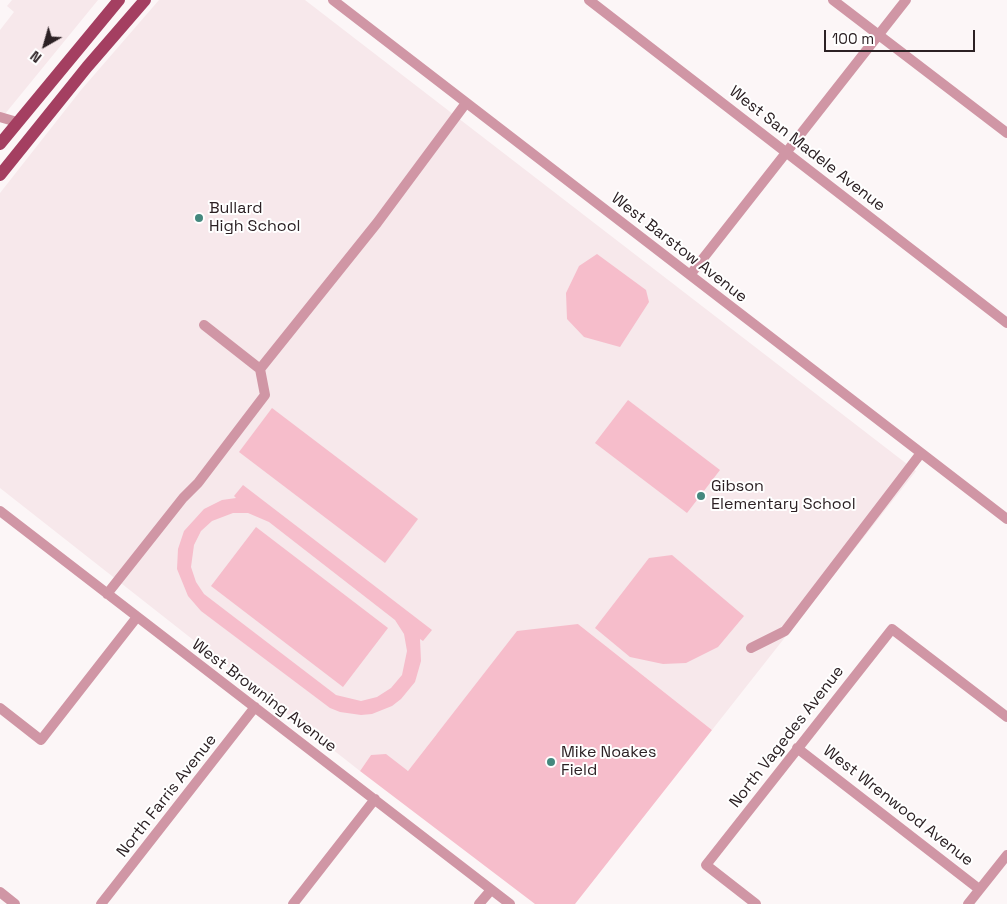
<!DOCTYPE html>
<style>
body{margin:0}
#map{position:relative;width:1007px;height:904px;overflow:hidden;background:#fcf6f7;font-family:"Space Grotesk",sans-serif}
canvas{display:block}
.north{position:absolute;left:20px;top:20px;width:50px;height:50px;-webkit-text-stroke:4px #fff;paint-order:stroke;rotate:218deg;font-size:14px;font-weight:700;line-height:20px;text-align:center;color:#2c2124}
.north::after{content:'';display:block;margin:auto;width:18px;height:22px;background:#2c2124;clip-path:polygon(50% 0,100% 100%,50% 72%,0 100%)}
.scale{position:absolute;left:824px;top:30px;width:151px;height:22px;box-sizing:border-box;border:2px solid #2c2124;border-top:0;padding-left:6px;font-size:15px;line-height:18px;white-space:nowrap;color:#2c2124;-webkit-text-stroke:4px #fff;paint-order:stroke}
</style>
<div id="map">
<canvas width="1007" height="904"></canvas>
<div class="north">N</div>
<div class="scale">100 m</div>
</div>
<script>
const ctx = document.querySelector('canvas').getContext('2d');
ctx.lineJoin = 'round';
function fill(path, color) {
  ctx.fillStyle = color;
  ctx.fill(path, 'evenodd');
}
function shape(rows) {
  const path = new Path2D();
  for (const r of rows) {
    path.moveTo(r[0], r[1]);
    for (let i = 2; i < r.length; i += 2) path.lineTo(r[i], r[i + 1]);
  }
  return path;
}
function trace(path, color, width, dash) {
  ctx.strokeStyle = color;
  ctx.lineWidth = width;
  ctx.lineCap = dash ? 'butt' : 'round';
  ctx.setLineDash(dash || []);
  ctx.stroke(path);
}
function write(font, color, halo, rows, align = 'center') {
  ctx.font = font + ' "Space Grotesk",sans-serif';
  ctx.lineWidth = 4;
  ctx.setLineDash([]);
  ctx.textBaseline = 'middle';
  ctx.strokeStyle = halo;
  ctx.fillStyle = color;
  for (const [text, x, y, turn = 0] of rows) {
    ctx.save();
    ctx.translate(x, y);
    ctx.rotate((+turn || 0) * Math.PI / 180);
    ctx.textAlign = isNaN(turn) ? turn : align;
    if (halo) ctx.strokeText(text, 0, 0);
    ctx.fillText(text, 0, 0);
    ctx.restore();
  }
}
const built = shape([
 [12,0,98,0,0,120,0,30,14,12,7,6],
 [159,0,305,0,916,471,712,730,578,624,436,735,408,771,371,755,360,771,0,488,0,193,81,90]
]);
const green = shape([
 [597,254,646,290,649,302,620,347,584,337,567,319,566,293,579,266],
 [628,400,720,470,687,513,595,443],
 [272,408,418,519,385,563,239,452],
 [243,485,432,630,423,641,420,639,421,661,415,682,401,699,392,706,372,714,361,715,340,712,330,708,201,611,188,596,177,569,178,549,184,531,204,509,222,500,236,498,234,496],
 [233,513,248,513,269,522,395,620,404,634,407,651,402,675,391,688,377,697,361,701,336,695,204,594,196,582,191,567,194,545,201,531,212,521],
 [256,527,388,628,343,687,211,586],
 [672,555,744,616,718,647,686,663,663,664,630,657,595,628,649,558],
 [578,624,712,730,575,904,535,904,360,771,371,755,386,754,408,771,517,631]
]);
const minor = shape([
 [333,0,1007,519],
 [589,0,1007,323],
 [833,0,1007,133],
 [0,117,17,122],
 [690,275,906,0],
 [204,325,260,369],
 [0,511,510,904],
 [107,594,183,498,198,483,265,395,260,369,377,223,466,103],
 [751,648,785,631,921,453],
 [0,708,41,740,137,617],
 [797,748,979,889],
 [0,892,15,904],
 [101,904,255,707],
 [293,904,375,799],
 [479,904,491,890],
 [756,904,706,865,892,629,1007,717],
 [968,904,1007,855]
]);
const major = shape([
 [0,144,119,0],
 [0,175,87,67,145,0]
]);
const markers = [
 [199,218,5,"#44887e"],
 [701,496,5,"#44887e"],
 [551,762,5,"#44887e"]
];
const streetNames = [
 ["West San Madele Avenue",807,149,38],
 ["West Barstow Avenue",679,248,38],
 ["West Browning Avenue",264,696,37],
 ["North Vagedes Avenue",787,737,-52],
 ["North Farris Avenue",167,796,-52],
 ["West Wrenwood Avenue",898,806,38]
];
const poiNames = [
 ["Bullard",209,209],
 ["High School",209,227],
 ["Gibson",711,487],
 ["Elementary School",711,505],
 ["Mike Noakes",561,753],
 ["Field",561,771]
];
fill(built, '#f7e8eb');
fill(green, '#f6bdcb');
trace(minor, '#d096a5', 10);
trace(major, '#a43f61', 12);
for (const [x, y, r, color] of markers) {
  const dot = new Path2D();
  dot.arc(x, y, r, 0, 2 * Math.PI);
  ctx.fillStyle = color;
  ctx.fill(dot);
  trace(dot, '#fff', 2);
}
write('16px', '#2c2124', '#fff', streetNames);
write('16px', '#2c2124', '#fff', poiNames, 'left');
</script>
